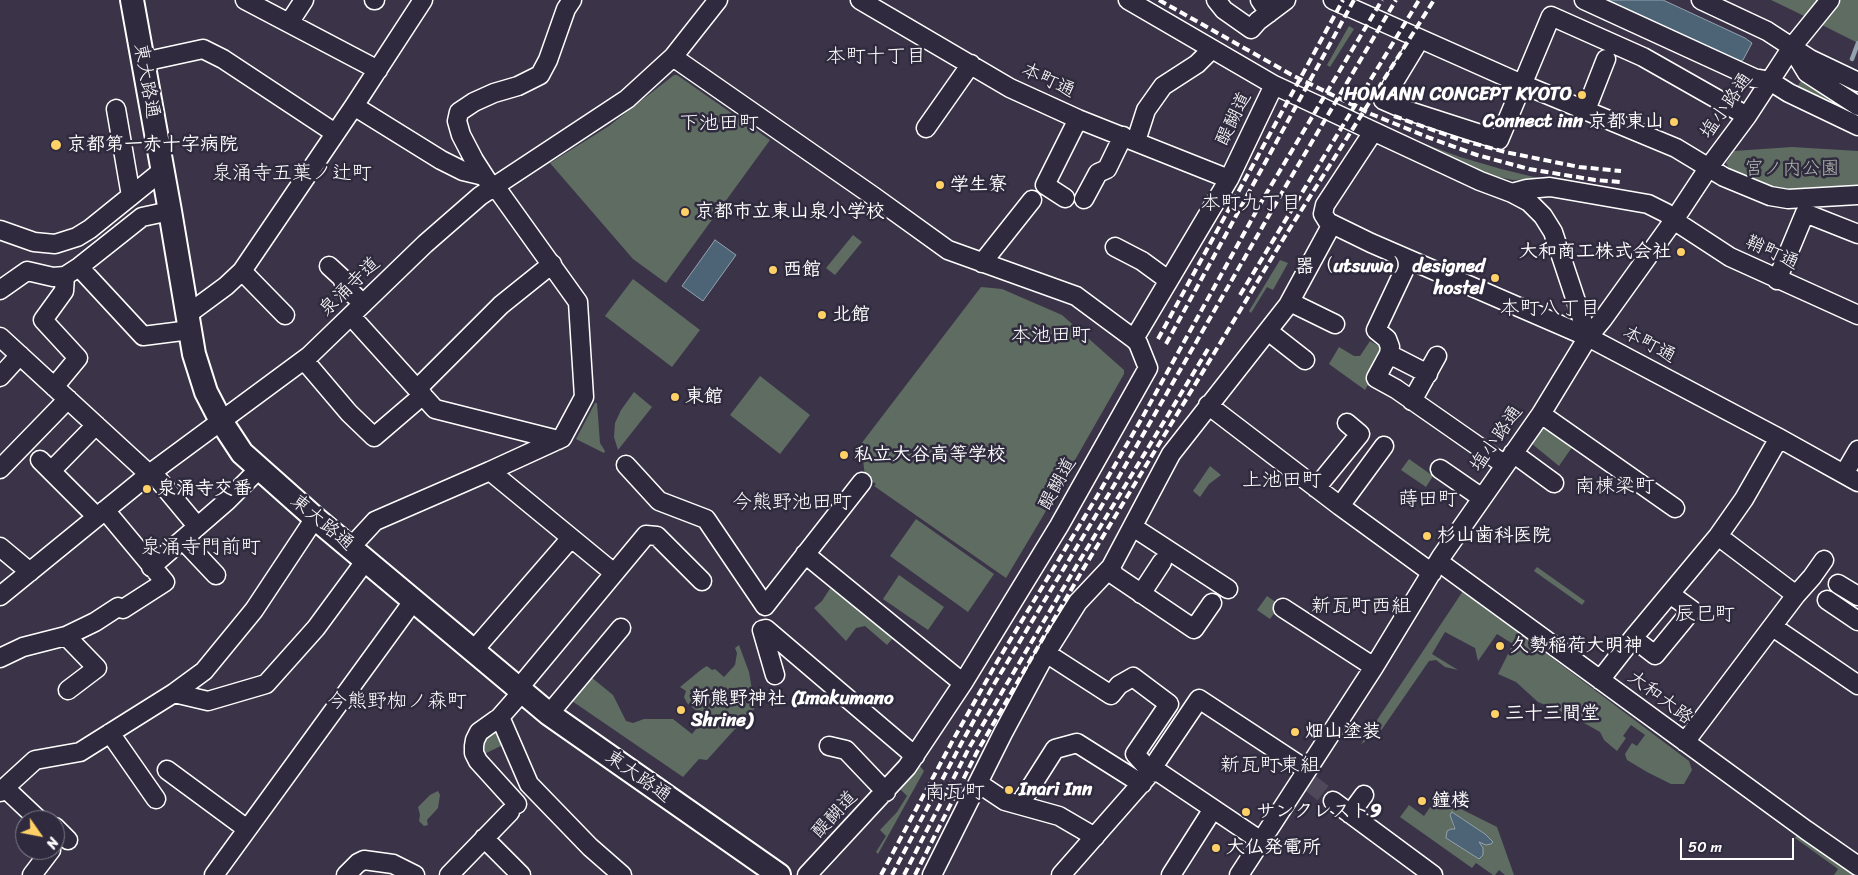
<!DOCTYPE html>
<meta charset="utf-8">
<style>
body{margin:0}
#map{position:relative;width:1858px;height:875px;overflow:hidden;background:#3b3449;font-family:Sriracha,sans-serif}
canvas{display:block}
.north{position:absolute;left:15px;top:810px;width:50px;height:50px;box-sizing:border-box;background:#2f2a3d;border:1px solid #827f8b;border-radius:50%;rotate:123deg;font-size:14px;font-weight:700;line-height:20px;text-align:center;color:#fff}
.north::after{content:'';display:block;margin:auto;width:18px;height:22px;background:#ffd166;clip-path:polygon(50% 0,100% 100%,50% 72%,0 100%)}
.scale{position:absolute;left:1680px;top:838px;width:114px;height:22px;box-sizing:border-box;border:2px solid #fff;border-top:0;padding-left:6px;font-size:15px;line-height:18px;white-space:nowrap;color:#fff;-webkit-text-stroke:4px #2f2a3d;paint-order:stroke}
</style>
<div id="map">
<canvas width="1858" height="875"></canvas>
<div class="north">N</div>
<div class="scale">50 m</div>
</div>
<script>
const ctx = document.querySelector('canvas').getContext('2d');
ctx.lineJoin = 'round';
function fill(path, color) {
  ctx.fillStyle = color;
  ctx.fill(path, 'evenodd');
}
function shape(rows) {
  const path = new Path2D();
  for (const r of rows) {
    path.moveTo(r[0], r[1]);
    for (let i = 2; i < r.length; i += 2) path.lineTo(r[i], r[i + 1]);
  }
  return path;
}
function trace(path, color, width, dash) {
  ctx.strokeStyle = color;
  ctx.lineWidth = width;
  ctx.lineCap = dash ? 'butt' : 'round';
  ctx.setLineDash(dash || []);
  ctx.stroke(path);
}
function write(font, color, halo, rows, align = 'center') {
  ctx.font = font + ' Sriracha,"Klee One",sans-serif';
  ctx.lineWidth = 5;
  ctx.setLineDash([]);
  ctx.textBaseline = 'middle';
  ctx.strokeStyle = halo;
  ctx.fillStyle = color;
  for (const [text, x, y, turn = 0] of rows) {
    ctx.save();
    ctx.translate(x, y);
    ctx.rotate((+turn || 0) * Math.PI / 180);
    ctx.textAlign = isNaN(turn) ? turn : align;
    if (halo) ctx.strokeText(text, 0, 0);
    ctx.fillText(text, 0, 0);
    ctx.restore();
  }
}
const green = shape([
 [1771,0,1858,0,1858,43,1794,11],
 [1349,26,1354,29,1330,67,1327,65],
 [674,75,677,75,770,140,666,283,633,259,550,163,609,126],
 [1803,78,1858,114,1858,120,1795,90],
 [1380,127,1460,157,1501,169,1538,178,1537,179,1513,180,1485,174],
 [1792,147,1858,151,1858,188,1779,191,1729,168,1726,163,1734,151],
 [853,235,862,242,835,275,826,268],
 [1280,260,1288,263,1273,290,1267,287,1251,313,1249,311],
 [633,279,700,330,672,367,605,316],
 [981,287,1002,289,1062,315,1124,370,1124,374,1043,516,1006,578,874,486,876,484,865,476,861,444],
 [1370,341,1387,351,1365,390,1329,364,1339,347,1354,356,1360,356],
 [760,376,810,415,780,454,730,415],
 [634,392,652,407,618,450,614,437,615,423,621,410],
 [595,403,597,403,600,443,605,451,604,453,576,439],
 [1545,423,1575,443,1559,466,1531,443],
 [1409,459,1433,476,1426,487,1401,470],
 [1210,466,1221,475,1209,484,1200,497,1193,491],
 [916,519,994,574,968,612,890,556],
 [1537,567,1585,601,1582,605,1534,571],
 [899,575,944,607,928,630,883,599],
 [831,587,871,618,893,638,887,645,865,626,856,628,846,641,814,608,822,601],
 [1463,591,1689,761,1692,770,1684,784,1671,784,1647,772,1627,760,1625,754,1630,746,1632,743,1637,746,1645,735,1631,725,1623,736,1626,738,1617,751,1604,740,1600,732,1570,715,1538,702,1516,682,1498,674,1513,644,1497,634,1478,661,1475,648,1445,632,1432,654,1458,670,1445,667,1436,660,1429,661,1380,732,1361,744],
 [1267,596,1277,603,1273,609,1276,611,1270,619,1257,610],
 [739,645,749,672,755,708,745,721,735,729,707,760,699,759,683,777,572,701,572,698,586,678,591,677,613,695,626,721,633,723,644,719,673,719,692,734,705,718,687,703,684,697,686,691,680,687,702,669,707,666,712,670,715,669,724,677,735,665,737,653,735,648],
 [497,722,505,744,480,756,479,741],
 [919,765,924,771,878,854,876,852,886,836,880,830,897,812,907,796,899,788],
 [438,791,440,795,438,808,427,820,428,825,424,826,419,821,420,815,418,807,430,795],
 [1435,800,1440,804,1443,800,1497,827,1514,875,1505,875,1499,870,1495,875,1493,875,1476,863,1472,868,1400,817,1409,805,1424,816],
 [1462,818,1469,824,1486,845,1479,842,1480,845,1454,830,1455,830,1453,826,1452,819],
 [1798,832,1857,875,1834,875,1838,869,1795,838]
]);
const water = shape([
 [1598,0,1663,0,1745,38,1752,43,1743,60,1736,62,1598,0],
 [715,240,736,255,703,301,682,286,715,240],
 [1452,812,1485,834,1493,842,1491,844,1486,845,1479,842,1483,848,1483,855,1479,859,1446,838,1447,831,1451,829,1455,829,1450,815,1452,812]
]);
const stream = shape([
 [1852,59,1858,43]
]);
const minorTunnel = shape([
 [1309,782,1333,801]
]);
const minor = shape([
 [245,0,378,70],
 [374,0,375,0],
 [860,0,1010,88,1078,119,1229,179],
 [1128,0,1274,85,1480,181,1512,193,1529,202,1543,216,1553,232,1588,337],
 [1216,0,1224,10,1251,29,1258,21,1286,0],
 [1260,0,1269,13],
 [1333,0,1522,84,1676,148,1724,177,1770,196,1788,199,1858,195],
 [1584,0,1754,78,1770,81,1789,93,1858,126],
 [1701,0,1767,31,1810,59,1858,82],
 [289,23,304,0],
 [1420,39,1383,100,1406,110,1499,140,1551,16,1643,57,1747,116],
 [1793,50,1807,73,1858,106],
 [673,57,873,196,948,250,1076,296,1134,339],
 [143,62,203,49,223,59,335,133],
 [354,106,441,160,463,171,484,176],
 [116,109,131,196],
 [1586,110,1606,59],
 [926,128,971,64],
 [1373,132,1325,205,1323,214,1328,222,1371,243,1588,337,1779,438,1858,482],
 [1136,141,1146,110,1163,86,1197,64,1212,49],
 [492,188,474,160,461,135,457,121,459,112,474,102,494,93,518,86,540,75,548,60,566,9,572,0],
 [1512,193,1527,189,1550,187,1648,204,1666,213,1681,225,1730,257,1858,315],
 [1065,198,1045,185,1078,119],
 [1084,199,1098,173,1107,169,1123,136],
 [0,230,34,242,55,244,77,237,90,229,163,170],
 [1115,247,1142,261,1168,280],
 [1409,260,1376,330,1387,339,1390,347,1389,354,1376,378,1396,389,1505,465],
 [982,263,1032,200],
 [329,266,342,278,345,286,363,304],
 [79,267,143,336,190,330],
 [242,271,285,315],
 [1777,280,1805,213,1858,234],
 [0,290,27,271,53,277,65,276,79,267,142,217,170,211],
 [1290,302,1335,324],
 [188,314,226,286,242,271,354,106,423,0],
 [351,316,435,409,558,440],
 [1268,331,1305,360],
 [0,337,149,474],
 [1389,354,1428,374],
 [304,360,349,413,374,437,423,395],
 [0,377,20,355],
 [54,387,78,358,43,320,64,291,65,276],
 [417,389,501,305,552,264],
 [1412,401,1437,356],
 [1208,405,1340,506,1432,573],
 [1541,414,1675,508],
 [1513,453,1554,483],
 [40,460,97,517],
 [626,465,659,501,706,519,765,606,862,482],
 [0,469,68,399],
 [1440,469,1482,498],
 [51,471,96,425],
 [490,471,562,438,584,397,578,302,495,186],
 [152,472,197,526],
 [1844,474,1858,450],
 [1316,488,1360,434,1347,423],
 [1340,506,1384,446],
 [1133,527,1228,589],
 [183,540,216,575],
 [0,547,30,572],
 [351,547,375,521,490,471,614,573],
 [805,554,963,683],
 [1439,562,1806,830,1858,866],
 [151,567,227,501,259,469],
 [1111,567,1114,575,1194,629,1212,603],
 [1838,584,1858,596],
 [1141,594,1162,562],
 [1796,595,1812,577,1824,560],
 [0,596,152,472,309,356,425,244,480,196,627,99,673,57,718,0],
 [1827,600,1858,621],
 [1283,608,1374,667],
 [1773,627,1858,685],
 [66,636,97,668,68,690],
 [1633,638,1655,655,1692,610,1670,594],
 [473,651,571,538],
 [1046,653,1111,695,1119,685,1133,677,1169,704,1135,754,1152,773],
 [0,658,23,647,66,636,95,622,118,607,123,609,165,582,105,510],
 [775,675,762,630,766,629,915,756],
 [1600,680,1633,638,1718,536,1744,499,1779,438],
 [518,689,646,535,657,536,702,581],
 [174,693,204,671,254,610,315,518],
 [549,714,621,628],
 [500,717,529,784,590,847,622,875],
 [110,733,156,799],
 [1685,742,1796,595,1718,536],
 [829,746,846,750,886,792],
 [1154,769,1261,841],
 [167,770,247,829],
 [978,783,1005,801,1059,816,1095,837],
 [5,788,39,820],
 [0,792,35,760,80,752,174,693,208,701,266,684,316,628,366,560],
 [1333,801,1433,875],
 [517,804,478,761,474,753,474,746,475,740,479,732,500,717,522,692],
 [1020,804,1055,749,1077,743,1142,784],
 [1350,814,1364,795],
 [55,827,68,840],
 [484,838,521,875],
 [32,875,51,850],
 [214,875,414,600],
 [346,875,358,863,364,860,393,864,415,875],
 [449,875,510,812],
 [807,875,907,767,963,683,1059,526,1148,368,1138,343,1134,339,1229,179,1274,85],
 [932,875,1003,733,1046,653,1078,602,1111,567,1171,454,1288,305,1332,224],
 [1061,875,1154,769,1155,764,1199,699,1307,770],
 [1171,875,1213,809],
 [1239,875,1374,667,1441,557,1541,414,1588,337,1603,319,1674,220,1709,167,1747,116,1792,47,1830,0]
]);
const major = shape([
 [132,0,170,211,194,354,206,392,221,421,242,453,315,518,549,714,779,875]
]);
const rail = shape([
 [1159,0,1292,75,1371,114,1430,138,1477,155,1529,169,1595,180,1620,182],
 [1394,116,1458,139,1505,152,1579,167,1621,171],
 [1240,295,1419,0],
 [1158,339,1343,0],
 [1166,344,1354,0],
 [881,875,953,740,997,662,1096,498,1142,418,1263,199,1382,0],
 [892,875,961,744,993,686,1113,487,1287,184,1396,0],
 [904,875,969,748,1077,565,1208,349],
 [915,875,977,752,1082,571,1287,233,1434,0]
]);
const markers = [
 [1582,95,5,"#ffd166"],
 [1674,122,5,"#ffd166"],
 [56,145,6,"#ffd166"],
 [940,185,5,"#ffd166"],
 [685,212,5,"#ffd166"],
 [1681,252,5,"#ffd166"],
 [773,270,5,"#ffd166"],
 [1495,278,5,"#ffd166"],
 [822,315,5,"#ffd166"],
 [675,397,5,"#ffd166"],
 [844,455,5,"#ffd166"],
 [147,489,5,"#ffd166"],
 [1427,536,5,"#ffd166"],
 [1500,646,5,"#ffd166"],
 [681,710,5,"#ffd166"],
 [1495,714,5,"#ffd166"],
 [1295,732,5,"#ffd166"],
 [1009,790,5,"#ffd166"],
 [1422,801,5,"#ffd166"],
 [1246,812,5,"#ffd166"],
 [1216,848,5,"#ffd166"]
];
const streetNames = [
 ["東大路通",146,81,80],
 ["本町通",1048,81,25],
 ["塩小路通",1727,106,-55],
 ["醍醐道",1234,119,-64],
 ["鞘町通",1772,253,25],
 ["泉涌寺道",350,287,-44],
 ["本町通",1649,345,28],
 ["塩小路通",1497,439,-55],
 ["醍醐道",1058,484,-61],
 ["東大路通",322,523,40],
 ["大和大路",1660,698,37],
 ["東大路通",638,777,35],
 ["醍醐道",835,815,-47]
];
const poiNames = [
 ["HOMANN CONCEPT KYOTO",1572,95,"right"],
 ["Connect inn 京都東山",1664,122,"right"],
 ["京都第一赤十字病院",67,145],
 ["学生寮",950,185],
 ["京都市立東山泉小学校",695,212],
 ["大和商工株式会社",1671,252,"right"],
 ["器（utsuwa）designed",1485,267,"right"],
 ["hostel",1485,289,"right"],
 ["西館",783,270],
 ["北館",832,315],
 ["東館",685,397],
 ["私立大谷高等学校",854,455],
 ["泉涌寺交番",157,489],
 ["杉山歯科医院",1437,536],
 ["久勢稲荷大明神",1510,646],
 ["新熊野神社 (Imakumano",691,699],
 ["Shrine)",691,721],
 ["三十三間堂",1505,714],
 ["畑山塗装",1305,732],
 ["Inari Inn",1019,790],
 ["鐘楼",1432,801],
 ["サンクレスト9",1256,812],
 ["大仏発電所",1226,848]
];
const parkNames = [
 ["宮ノ内公園",1792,169]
];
const neighbourhoodNames = [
 ["本町十丁目",876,57],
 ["下池田町",719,124],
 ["泉涌寺五葉ノ辻町",292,174],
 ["本町九丁目",1251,204],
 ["本町八丁目",1550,309],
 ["本池田町",1051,336],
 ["上池田町",1282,481],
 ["南棟梁町",1615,487],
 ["蒔田町",1428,500],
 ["今熊野池田町",792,503],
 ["泉涌寺門前町",201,548],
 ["新瓦町西組",1361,607],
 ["辰巳町",1705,615],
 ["今熊野椥ノ森町",397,702],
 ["新瓦町東組",1270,766],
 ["南瓦町",955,793]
];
fill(green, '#5f6c62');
fill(water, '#4c6476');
trace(water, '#94a2ad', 1);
trace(stream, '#94a2ad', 4.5);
trace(minorTunnel, '#4f485b', 18, [18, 9]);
trace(minor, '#fff', 21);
trace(major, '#fff', 26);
trace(minor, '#2f2a3d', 18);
trace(major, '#2f2a3d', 22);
trace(rail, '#fff', 4, [8, 4]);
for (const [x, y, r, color] of markers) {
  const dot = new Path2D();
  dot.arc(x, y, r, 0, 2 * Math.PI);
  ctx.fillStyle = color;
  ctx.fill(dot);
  trace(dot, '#2f2a3d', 2);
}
write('19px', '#fff', '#2f2a3d', streetNames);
write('bold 19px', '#fff', '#2f2a3d', poiNames, 'left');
write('19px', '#afb6b0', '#2f2a3d', parkNames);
write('20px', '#fff', '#2f2a3d', neighbourhoodNames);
</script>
